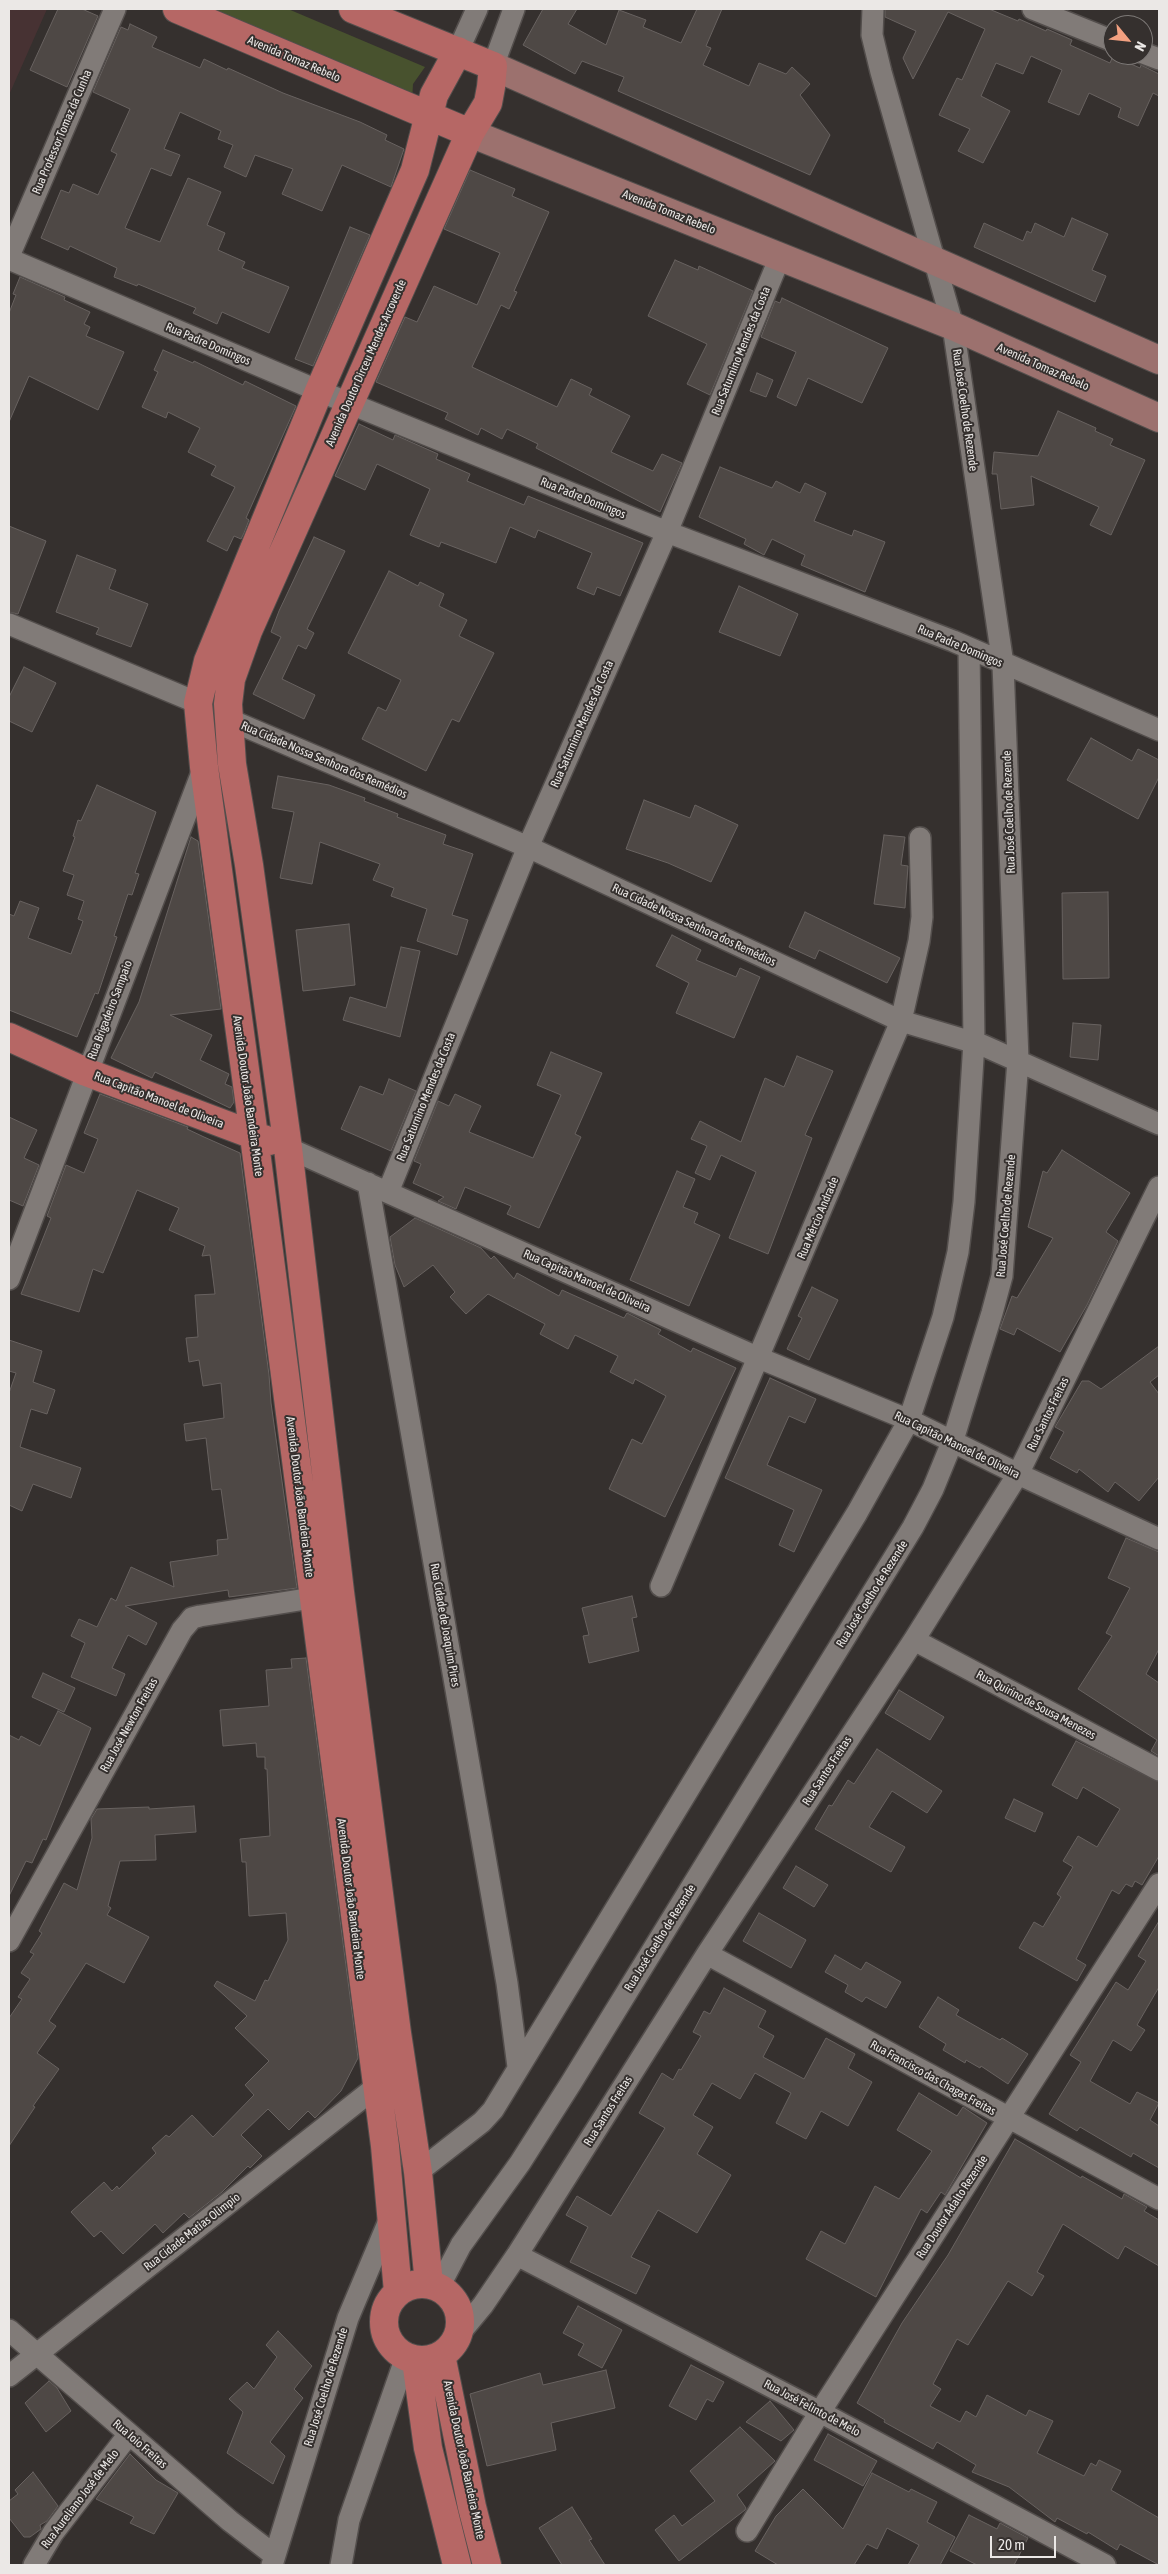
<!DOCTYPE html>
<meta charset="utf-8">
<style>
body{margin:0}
#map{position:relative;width:1168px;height:2574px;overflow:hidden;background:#35302e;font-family:"Asap Condensed",sans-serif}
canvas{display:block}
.frame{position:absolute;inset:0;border:10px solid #ebe8e6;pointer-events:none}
.north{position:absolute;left:1103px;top:15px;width:50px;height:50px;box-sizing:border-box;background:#35302e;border:1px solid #7e7a78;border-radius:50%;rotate:118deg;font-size:14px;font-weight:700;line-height:20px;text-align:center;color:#ebe8e6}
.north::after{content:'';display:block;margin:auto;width:18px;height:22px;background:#f2a080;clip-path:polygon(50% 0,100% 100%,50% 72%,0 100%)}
.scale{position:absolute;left:990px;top:2536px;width:66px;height:22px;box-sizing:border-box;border:2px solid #ebe8e6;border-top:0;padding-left:6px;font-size:15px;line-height:18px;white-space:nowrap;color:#ebe8e6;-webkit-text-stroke:4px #35302e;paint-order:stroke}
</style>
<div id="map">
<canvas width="1168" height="2574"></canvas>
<div class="frame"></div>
<div class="north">N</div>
<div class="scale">20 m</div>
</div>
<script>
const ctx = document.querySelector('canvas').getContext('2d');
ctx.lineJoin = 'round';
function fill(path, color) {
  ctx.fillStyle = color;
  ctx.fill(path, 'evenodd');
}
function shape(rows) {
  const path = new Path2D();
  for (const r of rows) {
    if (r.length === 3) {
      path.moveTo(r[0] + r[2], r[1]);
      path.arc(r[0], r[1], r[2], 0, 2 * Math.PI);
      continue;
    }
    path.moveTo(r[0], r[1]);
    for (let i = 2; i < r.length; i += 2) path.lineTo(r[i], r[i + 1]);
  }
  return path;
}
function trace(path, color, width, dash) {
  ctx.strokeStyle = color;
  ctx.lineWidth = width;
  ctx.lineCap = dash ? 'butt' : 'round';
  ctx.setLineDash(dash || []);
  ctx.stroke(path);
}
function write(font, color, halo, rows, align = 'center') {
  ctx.font = font + ' "Asap Condensed",sans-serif';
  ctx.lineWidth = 4;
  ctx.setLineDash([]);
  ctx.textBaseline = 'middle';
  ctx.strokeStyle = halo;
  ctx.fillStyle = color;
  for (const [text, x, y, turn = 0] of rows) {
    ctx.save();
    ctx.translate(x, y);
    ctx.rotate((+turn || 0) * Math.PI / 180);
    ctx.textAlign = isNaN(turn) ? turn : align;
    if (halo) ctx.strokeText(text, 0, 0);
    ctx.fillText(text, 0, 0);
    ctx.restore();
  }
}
const education = shape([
 [9,9,47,9,9,95]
]);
const green = shape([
 [194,9,288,9,425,67,413,84,412,101]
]);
const building = shape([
 [58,9,82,9,98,16,67,87,30,70,58,9],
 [543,9,577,9,568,24,606,45,619,10,646,20,643,27,681,43,697,9,722,9,706,46,711,48,703,65,749,86,759,63,786,74,792,67,810,84,800,95,830,135,810,175,618,91,624,77,582,61,575,74,523,45,543,9],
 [885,9,989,9,1018,21,1019,19,1046,31,1047,29,1072,40,1070,45,1110,63,1113,56,1140,68,1141,65,1159,74,1159,96,1153,93,1138,126,1118,117,1121,108,1089,93,1079,115,1048,102,1062,70,1031,56,1023,74,996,63,981,96,1010,111,983,163,958,151,970,129,939,115,957,78,962,80,985,29,948,12,913,79,903,58,916,31,885,17,885,9],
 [130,24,157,37,152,47,200,68,204,59,227,70,228,68,283,93,360,122,387,135,385,140,404,149,391,187,342,165,322,211,282,194,293,169,255,155,246,177,224,167,233,145,218,139,221,131,180,112,164,149,180,155,171,176,151,168,125,228,160,242,188,178,221,192,207,225,225,233,218,250,245,262,242,268,289,287,269,333,222,312,217,324,193,313,196,308,138,284,137,286,114,277,117,268,70,246,68,250,41,238,61,190,69,193,73,184,98,195,117,154,111,151,130,109,93,92,121,27,128,30,130,24],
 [470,170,515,189,512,196,549,212,514,291,517,292,509,309,501,305,472,367,557,407,571,379,592,389,589,395,630,416,611,452,653,471,662,454,682,463,660,512,536,448,538,444,507,429,502,439,481,428,478,435,445,419,448,413,376,382,405,317,417,322,434,286,477,305,500,253,444,229,470,170],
 [1072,218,1108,234,1092,270,1106,276,1095,302,974,247,984,223,1023,241,1027,231,1031,233,1035,223,1064,237,1072,218],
 [350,227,370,235,313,366,295,359,350,227],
 [675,260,698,270,699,266,753,291,710,395,687,384,707,344,648,316,675,260],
 [20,277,65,297,64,300,90,312,84,324,90,327,86,336,124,352,98,410,29,376,9,422,9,313,16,295,13,294,20,277],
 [782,298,888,348,862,403,808,378,796,406,777,397,796,352,761,337,775,301,780,303,782,298],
 [163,350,193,363,194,361,243,385,245,381,296,406,246,518,249,520,244,533,241,539,234,536,227,551,207,541,235,487,211,475,216,466,188,452,200,428,168,412,166,418,142,407,158,372,154,370,163,350],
 [757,373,773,380,766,397,750,391,757,373],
 [1058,411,1096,428,1095,431,1113,439,1110,445,1145,460,1111,535,1090,525,1099,507,1031,476,1034,505,1001,509,997,474,992,474,994,452,1038,456,1058,411],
 [359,424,393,440,395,435,438,454,436,459,470,474,467,481,524,505,528,496,643,543,620,596,597,587,594,595,577,588,592,553,538,530,535,538,510,527,496,563,441,542,439,547,410,535,430,489,377,464,365,490,335,476,359,424],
 [720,467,772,488,776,481,800,493,805,483,826,493,814,521,852,536,854,530,885,542,865,592,801,565,805,555,772,539,764,555,744,544,746,539,699,517,720,467],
 [9,526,46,541,18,614,9,612,9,526],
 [314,537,345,551,307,629,314,633,306,649,298,645,282,679,315,695,304,719,253,694,281,637,271,632,279,611,314,537],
 [77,555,116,570,109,589,148,604,131,647,96,634,99,628,56,612,77,555],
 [389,571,418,586,420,582,444,594,439,606,467,620,459,636,494,653,459,722,452,719,426,771,362,739,378,707,386,711,401,680,348,653,389,571],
 [739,586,798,614,780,656,719,632,739,586],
 [24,667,56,683,32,732,9,721,9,697,24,667],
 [1091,738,1132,761,1138,749,1159,760,1159,777,1138,819,1067,780,1091,738],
 [278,776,329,785,365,798,364,801,398,814,397,817,446,835,443,844,473,854,452,915,468,920,457,955,417,941,427,909,391,896,394,888,373,880,380,864,320,842,312,884,280,878,294,812,272,808,278,776],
 [97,785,156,812,135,873,139,874,132,895,128,894,114,936,117,937,98,994,95,993,77,1037,9,1010,9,914,14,916,20,901,39,908,28,938,71,954,83,921,78,919,84,901,67,895,74,875,63,871,75,837,73,836,78,820,81,821,97,785],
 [644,800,690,818,695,805,738,825,711,882,668,863,626,849,644,800],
 [884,835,905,837,901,865,908,866,905,908,874,904,884,835],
 [191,837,198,841,221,1009,170,1015,212,1035,200,1060,229,1074,225,1084,232,1087,234,1102,230,1108,155,1072,152,1078,111,1058,139,1002,191,837],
 [1108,892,1109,978,1063,979,1062,893,1108,892],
 [805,912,900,958,887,983,819,950,815,959,789,947,805,912],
 [349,924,355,985,303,991,296,930,349,924],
 [672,935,701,950,696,960,736,977,740,968,760,977,734,1038,676,1013,689,983,656,966,672,935],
 [401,947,420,951,400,1037,343,1020,350,997,386,1008,401,947],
 [1073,1023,1101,1025,1098,1060,1070,1057,1073,1023],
 [551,1052,602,1073,575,1134,581,1137,539,1228,507,1214,511,1206,465,1187,456,1209,438,1201,444,1197,413,1183,421,1164,414,1161,438,1101,449,1106,455,1094,481,1106,469,1132,533,1158,561,1095,537,1085,551,1052],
 [797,1056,833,1071,805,1135,812,1138,768,1254,729,1238,756,1172,721,1155,710,1180,695,1173,707,1146,691,1139,700,1121,741,1142,765,1078,784,1087,797,1056],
 [389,1079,416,1091,391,1151,341,1129,360,1086,383,1095,389,1079],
 [100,1094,188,1127,187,1129,204,1137,240,1153,269,1375,271,1403,297,1588,229,1597,228,1590,125,1606,157,1623,146,1645,128,1635,112,1668,125,1674,116,1696,71,1677,85,1643,71,1636,79,1619,97,1627,111,1598,116,1601,131,1567,174,1587,170,1562,218,1555,217,1540,228,1539,221,1489,212,1490,206,1438,186,1441,184,1424,224,1418,221,1383,203,1386,199,1360,189,1362,186,1338,198,1337,195,1295,215,1294,210,1255,202,1256,205,1246,169,1230,179,1208,137,1190,103,1273,93,1269,79,1312,21,1294,51,1218,47,1216,66,1165,84,1173,98,1139,84,1133,100,1094],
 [9,1117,37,1130,24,1158,39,1165,23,1206,9,1200,9,1117],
 [1062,1150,1130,1193,1106,1232,1118,1241,1087,1305,1060,1352,1017,1328,1014,1335,1000,1329,1012,1296,1017,1298,1053,1238,1028,1227,1043,1171,1047,1173,1062,1150],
 [677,1171,695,1179,683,1207,698,1213,694,1223,720,1235,689,1306,630,1280,677,1171],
 [415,1218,481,1248,491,1259,494,1256,514,1279,517,1273,559,1296,562,1290,624,1318,627,1313,661,1330,658,1334,691,1352,693,1348,736,1368,665,1517,609,1489,632,1439,642,1444,666,1396,635,1379,633,1384,610,1372,618,1356,575,1335,568,1349,540,1334,545,1324,488,1294,466,1314,450,1297,455,1292,433,1265,404,1287,395,1265,390,1237,415,1218],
 [812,1287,838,1300,809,1360,787,1349,802,1318,798,1316,812,1287],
 [9,1340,42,1351,33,1382,55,1390,47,1414,31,1409,20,1447,81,1468,71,1498,33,1484,22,1511,9,1505,9,1393,16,1373,9,1371,9,1340],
 [1159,1346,1159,1375,1150,1382,1159,1394,1159,1477,1139,1501,1115,1482,1108,1492,1079,1469,1077,1473,1050,1458,1064,1432,1055,1427,1082,1381,1089,1381,1101,1389,1159,1346],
 [770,1378,816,1399,805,1423,789,1416,767,1465,822,1490,794,1552,779,1545,794,1510,725,1478,770,1378],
 [1126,1538,1159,1552,1159,1649,1146,1674,1159,1683,1159,1756,1151,1751,1157,1740,1078,1689,1112,1636,1106,1633,1130,1588,1108,1578,1126,1538],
 [632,1596,637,1617,632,1618,639,1651,589,1663,583,1636,589,1635,582,1608,632,1596],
 [306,1658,358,2058,341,2091,315,2118,308,2111,289,2130,268,2109,241,2135,262,2156,250,2168,248,2166,222,2192,189,2218,184,2213,163,2233,155,2224,123,2254,101,2231,94,2237,71,2212,104,2182,112,2191,117,2186,119,2189,156,2153,152,2148,166,2135,169,2137,192,2115,213,2137,254,2095,245,2085,269,2061,235,2028,247,2016,214,1986,217,1981,255,2001,265,1980,268,1981,288,1940,286,1913,249,1916,246,1862,242,1862,240,1839,270,1836,267,1769,265,1769,265,1757,257,1757,256,1743,223,1746,220,1710,269,1706,266,1670,292,1668,291,1659,306,1658],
 [43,1673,75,1688,64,1712,32,1697,43,1673],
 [899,1690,944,1717,930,1740,885,1713,899,1690],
 [58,1711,91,1728,46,1840,43,1839,32,1863,26,1861,9,1896,9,1735,19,1740,21,1736,40,1746,58,1711],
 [1076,1741,1159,1782,1159,1856,1142,1885,1135,1881,1132,1887,1126,1884,1119,1894,1112,1890,1076,1959,1086,1965,1077,1981,1019,1948,1034,1922,1043,1927,1061,1897,1057,1894,1073,1867,1063,1861,1078,1836,1097,1847,1120,1809,1083,1787,1077,1799,1052,1785,1076,1741],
 [877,1749,942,1791,927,1813,892,1791,869,1827,905,1847,891,1872,815,1829,829,1805,832,1806,848,1780,854,1784,877,1749],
 [1014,1799,1043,1813,1035,1832,1005,1818,1014,1799],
 [194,1806,196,1832,155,1835,156,1860,120,1861,108,1906,111,1908,107,1915,149,1937,124,1983,86,1963,49,2021,56,2026,37,2053,59,2069,33,2106,35,2107,9,2146,9,2018,22,1999,18,1997,30,1979,21,1973,34,1954,30,1952,42,1933,39,1931,64,1883,77,1890,92,1838,91,1819,97,1809,149,1807,149,1809,194,1806],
 [796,1866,828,1885,814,1907,783,1888,796,1866],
 [759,1913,806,1940,791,1968,743,1941,759,1913],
 [1159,1921,1159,1987,1137,2025,1145,2030,1131,2051,1113,2040,1090,2081,1130,2104,1137,2092,1159,2103,1150,2120,1159,2126,1159,2168,1133,2153,1131,2157,1080,2127,1077,2131,1049,2114,1081,2062,1070,2055,1116,1982,1128,1990,1146,1961,1138,1956,1159,1921],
 [835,1955,861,1970,866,1962,901,1982,886,2008,866,1997,862,2002,845,1992,848,1985,825,1972,835,1955],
 [724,1988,766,2011,758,2027,774,2036,763,2057,804,2079,826,2038,855,2054,848,2068,872,2082,848,2126,821,2111,806,2139,776,2123,791,2093,755,2073,740,2099,712,2083,693,2115,713,2127,697,2154,731,2175,697,2233,658,2210,631,2257,650,2266,636,2294,570,2262,588,2227,566,2215,577,2196,611,2216,665,2128,639,2113,662,2073,673,2080,679,2069,681,2070,701,2036,693,2032,704,2011,710,2014,724,1988],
 [938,1997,959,2010,956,2015,1000,2040,1002,2038,1028,2054,1008,2084,981,2066,980,2068,966,2060,965,2063,943,2050,946,2044,919,2027,938,1997],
 [919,2093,957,2116,963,2107,987,2123,945,2195,941,2192,927,2213,921,2209,876,2297,806,2259,821,2231,845,2244,875,2186,899,2199,932,2151,897,2130,919,2093],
 [1015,2139,1081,2178,1082,2176,1122,2199,1124,2194,1147,2207,1144,2211,1159,2220,1159,2266,1125,2246,1118,2259,1063,2224,1037,2272,1044,2276,1032,2296,1008,2281,968,2345,957,2339,933,2384,941,2389,930,2406,960,2422,966,2411,976,2417,987,2395,1026,2416,1029,2410,1053,2421,1037,2453,1084,2476,1091,2463,1096,2466,1099,2460,1121,2471,1111,2490,1159,2518,1159,2565,1120,2544,1117,2550,1088,2532,1087,2534,1057,2518,1055,2522,1009,2487,972,2472,976,2465,937,2442,933,2449,884,2422,885,2420,857,2403,902,2323,948,2255,1015,2139],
 [578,2306,622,2330,602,2368,578,2355,584,2344,563,2333,578,2306],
 [278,2331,312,2366,294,2389,303,2398,270,2442,285,2456,273,2484,227,2453,243,2412,229,2399,247,2382,254,2389,277,2357,266,2345,278,2331],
 [691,2365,724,2382,713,2402,707,2399,696,2420,669,2406,691,2365],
 [606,2370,615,2408,551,2423,556,2450,487,2466,470,2394,540,2373,543,2385,606,2370],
 [49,2381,57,2388,71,2411,46,2432,25,2403,49,2381],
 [770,2401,794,2430,781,2441,746,2422,770,2401],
 [740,2427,775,2461,737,2495,746,2508,745,2510,679,2561,655,2530,674,2515,682,2526,715,2501,690,2471,740,2427],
 [828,2434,877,2461,863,2486,814,2460,828,2434],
 [130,2454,156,2480,178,2493,154,2534,130,2523,134,2517,96,2499,130,2454],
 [33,2472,58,2506,47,2521,40,2525,41,2529,30,2537,24,2537,9,2518,9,2501,18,2494,15,2490,33,2472],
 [872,2473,909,2492,911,2489,937,2502,927,2522,955,2537,940,2565,908,2565,919,2545,887,2528,877,2549,867,2544,854,2565,778,2565,755,2551,776,2516,803,2489,843,2529,872,2473],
 [572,2507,592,2539,589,2540,605,2565,562,2565,539,2528,572,2507],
 [969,2515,997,2529,1000,2523,1028,2538,1014,2565,977,2565,950,2551,969,2515]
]);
const street = shape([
 [1033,9,1113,41],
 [458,51,477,9],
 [1143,53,1159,59],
 [493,66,514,9],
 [9,256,115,9],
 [9,259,319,391,667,532,953,641,1159,730],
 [9,624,198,703],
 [230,720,528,847,901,1021,982,1045,1159,1124],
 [288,1148,759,1358,909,1420,1018,1474,1159,1539],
 [368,1183,507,1983,518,2067],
 [388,1192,528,847,667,532,780,257],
 [9,1279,204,767],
 [661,1586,901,1021,919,941,922,917,920,838],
 [914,1640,1159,1770],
 [9,1941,182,1630,188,1623,192,1618,200,1616,312,1598],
 [707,1954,1159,2199],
 [418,2172,482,2122,493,2110,857,1513,909,1420,943,1317,958,1252,964,1202,974,1042,969,648],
 [517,2255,820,2412,1105,2565],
 [439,2287,461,2245,520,2163,571,2083,913,1527,933,1489,953,1440,992,1313,1002,1276,1018,1060,1003,664,953,326,881,72,872,35,873,9],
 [9,2330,230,2521,274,2555],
 [459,2334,483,2305,517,2255,707,1954,914,1640,1018,1474,1159,1187],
 [9,2376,376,2087],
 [747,2531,820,2412,1159,1884],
 [34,2565,53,2533,129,2434],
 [272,2565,348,2318,391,2216],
 [341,2565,349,2520,406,2357]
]);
const secondary = shape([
 [493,66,1159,360],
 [470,133,953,326,1159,418]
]);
const primary = shape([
 [177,9,470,133],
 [353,9,493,66,491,87,488,103,470,133,248,631,231,679,228,704,232,764,249,865,288,1148,340,1592,397,2033,418,2172,429,2284],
 [9,1037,86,1072,269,1141],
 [422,2322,38],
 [398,2292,385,2146,254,1136,204,767,198,703,208,661,319,391,415,170,434,95,458,51],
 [441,2355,472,2507,487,2565],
 [416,2360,428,2448,457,2565]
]);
const streetNames = [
 ["Avenida Tomaz Rebelo",294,59,23],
 ["Rua Professor Tomaz da Cunha",62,132,-67],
 ["Avenida Tomaz Rebelo",669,212,22],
 ["Rua Padre Domingos",208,344,23],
 ["Rua Saturnino Mendes da Costa",741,351,-68],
 ["Avenida Doutor Dirceu Mendes Arcoverde",366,363,-66],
 ["Avenida Tomaz Rebelo",1043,367,24],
 ["Rua José Coelho de Rezende",965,410,82],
 ["Rua Padre Domingos",583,498,22],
 ["Rua Padre Domingos",960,646,23],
 ["Rua Saturnino Mendes da Costa",582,724,-66],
 ["Rua Cidade Nossa Senhora dos Remédios",324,760,23],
 ["Rua José Coelho de Rezende",1009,812,-92],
 ["Rua Cidade Nossa Senhora dos Remédios",694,925,25],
 ["Rua Brigadeiro Sampaio",110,1010,-69],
 ["Avenida Doutor João Bandeira Monte",248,1096,82],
 ["Rua Saturnino Mendes da Costa",426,1097,-68],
 ["Rua Capitão Manoel de Oliveira",159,1100,21],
 ["Rua José Coelho de Rezende",1006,1216,-85],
 ["Rua Mércio Andrade",818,1218,-67],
 ["Rua Capitão Manoel de Oliveira",587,1281,24],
 ["Rua Santos Freitas",1048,1414,-64],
 ["Rua Capitão Manoel de Oliveira",957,1445,26],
 ["Avenida Doutor João Bandeira Monte",300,1497,83],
 ["Rua José Coelho de Rezende",872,1594,-58],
 ["Rua Cidade de Joaquim Pires",445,1625,80],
 ["Rua Quirino de Sousa Menezes",1036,1705,28],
 ["Rua José Newton Freitas",129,1725,-61],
 ["Rua Santos Freitas",827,1771,-57],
 ["Avenida Doutor João Bandeira Monte",351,1899,83],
 ["Rua José Coelho de Rezende",660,1938,-58],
 ["Rua Francisco das Chagas Freitas",933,2078,29],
 ["Rua Santos Freitas",608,2111,-58],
 ["Rua Doutor Adalto Rezende",952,2207,-57],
 ["Rua Cidade Matias Olimpio",192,2232,-38],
 ["Rua José Coelho de Rezende",326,2387,-73],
 ["Rua José Felinto de Melo",812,2408,28],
 ["Rua Ioio Freitas",140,2444,41],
 ["Avenida Doutor João Bandeira Monte",464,2460,78],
 ["Rua Aureliano José de Melo",80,2499,-53]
];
fill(education, '#473233');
fill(green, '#48522e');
fill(building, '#4e4845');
trace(building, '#686260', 1);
trace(street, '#534e4c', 24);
trace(secondary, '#534e4c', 30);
trace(primary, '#534e4c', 30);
trace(street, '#817b78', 21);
trace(secondary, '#9c716e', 28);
trace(primary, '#b66765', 28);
write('12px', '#ebe8e6', '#35302e', streetNames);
</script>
